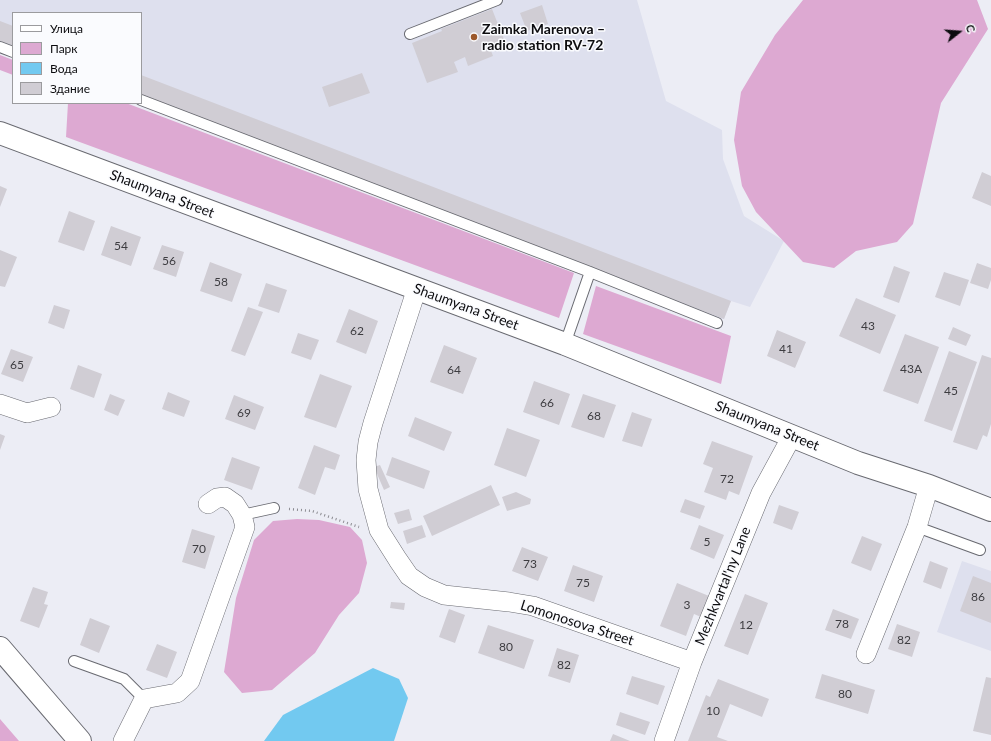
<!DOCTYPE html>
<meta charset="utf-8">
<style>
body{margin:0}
#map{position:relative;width:991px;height:741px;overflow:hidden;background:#ecedf5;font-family:Lato,sans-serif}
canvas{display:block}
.legend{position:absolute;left:12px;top:12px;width:130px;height:92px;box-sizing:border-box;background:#fafbfe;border:1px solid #9b9b9e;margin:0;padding:5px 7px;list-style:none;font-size:12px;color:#0c0c0f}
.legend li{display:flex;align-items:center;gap:8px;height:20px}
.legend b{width:20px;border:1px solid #9b9b9e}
.north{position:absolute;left:939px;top:12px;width:40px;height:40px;-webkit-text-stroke:3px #fafbfe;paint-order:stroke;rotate:73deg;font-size:11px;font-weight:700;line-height:16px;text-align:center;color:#0c0c0f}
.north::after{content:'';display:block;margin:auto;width:14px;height:18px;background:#0c0c0f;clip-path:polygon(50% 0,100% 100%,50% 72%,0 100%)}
</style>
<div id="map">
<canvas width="991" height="741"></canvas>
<ul class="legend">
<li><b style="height:5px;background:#fff"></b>Улица</li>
<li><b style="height:11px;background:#dda9d2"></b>Парк</li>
<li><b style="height:11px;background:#72c9f0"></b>Вода</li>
<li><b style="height:11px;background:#d0cdd4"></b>Здание</li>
</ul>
<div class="north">С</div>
</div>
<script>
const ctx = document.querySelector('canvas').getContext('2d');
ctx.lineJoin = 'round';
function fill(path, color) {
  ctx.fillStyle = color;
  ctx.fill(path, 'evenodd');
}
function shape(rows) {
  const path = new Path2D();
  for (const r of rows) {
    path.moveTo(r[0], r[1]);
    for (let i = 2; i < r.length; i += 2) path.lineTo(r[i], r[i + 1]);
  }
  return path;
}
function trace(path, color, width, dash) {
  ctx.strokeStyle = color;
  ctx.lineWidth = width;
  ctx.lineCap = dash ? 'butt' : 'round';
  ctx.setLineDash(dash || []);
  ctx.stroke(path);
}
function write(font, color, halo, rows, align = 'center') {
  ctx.font = font + ' Lato,sans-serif';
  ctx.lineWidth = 3;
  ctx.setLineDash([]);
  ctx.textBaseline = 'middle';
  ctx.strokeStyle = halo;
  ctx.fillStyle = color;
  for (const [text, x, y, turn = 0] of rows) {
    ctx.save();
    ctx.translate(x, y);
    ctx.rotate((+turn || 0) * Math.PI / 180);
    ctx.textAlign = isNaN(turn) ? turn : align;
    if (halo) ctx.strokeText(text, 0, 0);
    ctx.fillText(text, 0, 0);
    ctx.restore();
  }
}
const built = shape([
 [0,0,637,0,666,101,722,130,723,159,744,216,784,241,750,307,731,301,724,319,708,320,141,103,141,13,13,13,13,54,0,49],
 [962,561,991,571,991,651,937,632]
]);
const green = shape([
 [803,0,977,0,988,29,941,103,913,224,897,242,856,251,834,268,803,262,756,212,742,186,734,140,741,92,775,35],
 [0,55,13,60,13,75,0,70],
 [68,103,126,103,574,273,559,318,66,137],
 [596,286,731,336,721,384,583,334],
 [297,519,319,520,350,527,362,540,367,563,359,593,339,615,315,653,272,690,242,693,224,672,236,598,254,540,273,521],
 [0,719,19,741,20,741,0,741]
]);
const water = shape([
 [373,668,399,679,408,698,394,741,264,741,283,715]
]);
const building = shape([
 [542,5,548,24,527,31,520,13],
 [492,9,505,42,490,48,493,56,468,66,465,57,454,62,458,72,427,83,412,43,442,31,441,29],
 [0,21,13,26,13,46,0,41],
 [362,73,370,93,329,107,322,87],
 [141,75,731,301,724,319,141,95],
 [982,172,991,176,991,206,972,198],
 [0,186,7,189,0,207],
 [69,211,95,221,84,251,58,242],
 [111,226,141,237,131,266,101,255],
 [162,245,184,252,176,277,153,269],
 [0,250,17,257,5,287,0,286],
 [210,262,242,274,232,302,200,291],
 [977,263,991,268,991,280,988,289,970,283],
 [894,266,910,272,899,303,883,297],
 [944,272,969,280,960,306,935,297],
 [266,283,287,290,279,313,258,306],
 [856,298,896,315,880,354,839,336],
 [54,305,70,310,64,329,48,323],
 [248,307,263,312,245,356,231,351],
 [349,309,378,321,366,354,336,342],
 [953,327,971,335,966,346,948,339],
 [777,330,806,342,795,368,767,356],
 [298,333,319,340,311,360,291,353],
 [905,334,939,347,918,404,883,391],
 [444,345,477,358,463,394,430,382],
 [11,349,33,357,23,382,1,374],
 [949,351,977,362,952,431,924,421],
 [982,355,991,358,991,424,987,437,983,435,977,450,953,442],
 [78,365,102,374,94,398,70,389],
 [320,374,352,386,336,428,304,417],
 [534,381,570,394,559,425,523,412],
 [168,392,190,401,184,417,162,409],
 [110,394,125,400,118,416,104,410],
 [583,394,616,405,604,438,571,427],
 [234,395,264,407,255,430,225,419],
 [632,412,652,419,642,447,622,441],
 [415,417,452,432,444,451,408,436],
 [507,428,540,440,526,477,494,465],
 [0,434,5,436,0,450],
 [712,441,753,456,739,495,729,491,726,500,704,492,713,468,703,464],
 [314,445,340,455,335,470,325,467,315,495,298,488],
 [232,457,260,467,252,490,224,480],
 [392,457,430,471,424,489,386,475],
 [380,465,390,487,384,490,374,467],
 [491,485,500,505,432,536,423,516],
 [516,492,531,499,530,504,507,511,502,497],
 [685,499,705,506,700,519,680,512],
 [779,505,799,512,792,530,773,523],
 [409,509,412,520,398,524,394,513],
 [422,525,426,537,407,544,403,531],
 [699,525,724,535,714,559,690,549],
 [192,529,215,536,205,569,182,562],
 [862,536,882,544,871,571,851,563],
 [522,547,548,557,538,581,512,571],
 [930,561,948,568,941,589,923,582],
 [573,565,603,576,594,602,564,591],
 [973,576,991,583,991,623,960,611],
 [677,583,709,596,701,617,694,614,686,636,660,626],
 [33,587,48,592,44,604,48,605,39,628,20,621],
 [745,594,768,603,748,655,724,646],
 [391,602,405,603,404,610,390,608],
 [449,609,465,615,455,643,439,637],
 [833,609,859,619,851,639,825,630],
 [90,618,110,626,99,653,80,645],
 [897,624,920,632,912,657,888,649],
 [488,625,534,640,524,669,478,653],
 [157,644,177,652,167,678,146,670],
 [557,648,579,655,570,683,548,676],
 [822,674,875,690,868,714,815,698],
 [632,676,665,686,658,705,626,694],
 [986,677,991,678,991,735,973,731],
 [718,679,769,699,762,717,730,704,717,737,728,741,688,741,706,695,710,697],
 [620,712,650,722,645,735,616,725],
 [613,734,630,741,610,741]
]);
const path = shape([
 [289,509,312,511,359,527]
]);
const lane = shape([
 [410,34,497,0],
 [0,47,13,52],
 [141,100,590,272,717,323],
 [565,344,590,272],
 [242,515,274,508],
 [917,527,980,550],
 [74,661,124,679,144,699]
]);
const street = shape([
 [417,288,373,423,368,442,366,460,368,489,379,530,398,560,409,576,425,587,444,595,509,602,533,606,692,662],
 [0,404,27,413,51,407],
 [866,654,917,527,929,486],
 [123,741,144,699,177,693,190,681,245,527,242,515,235,504,225,497,217,498,208,504],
 [664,741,692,662,761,493,792,436]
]);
const secondary = shape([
 [0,133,565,344,858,463,929,486,991,510],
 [0,648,80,741]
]);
const markers = [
 [474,37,4,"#9c582b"]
];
const numberNames = [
 ["54",121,246],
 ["56",169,261],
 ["58",221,282],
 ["43",868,326],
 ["62",357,331],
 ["41",786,349],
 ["65",17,365],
 ["43А",911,369],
 ["64",454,370],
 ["45",951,391],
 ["66",547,403],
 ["69",244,413],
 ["68",594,416],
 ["72",727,479],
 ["5",707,542],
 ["70",199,549],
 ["73",530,564],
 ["75",583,583],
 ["86",978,597],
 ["3",687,605],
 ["78",842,624],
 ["12",746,625],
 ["82",904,640],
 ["80",506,647],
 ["82",564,665],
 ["80",845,694],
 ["10",713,711]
];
const poiNames = [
 ["Zaimka Marenova –",482,29],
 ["radio station RV-72",482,45]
];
const streetNames = [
 ["Shaumyana Street",162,194,21],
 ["Shaumyana Street",466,307,20],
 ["Shaumyana Street",767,426,22],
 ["Mezhkvartal'ny Lane",723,586,-68],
 ["Lomonosova Street",577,623,18]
];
fill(built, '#dee0ee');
fill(green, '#dda9d2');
fill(water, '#72c9f0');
fill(building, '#d0cdd4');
trace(lane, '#696a71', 12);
trace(street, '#696a71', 20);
trace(secondary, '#696a71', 24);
trace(path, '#8c8c92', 2.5, [1, 3]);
trace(lane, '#fff', 10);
trace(street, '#fff', 19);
trace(secondary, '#fff', 22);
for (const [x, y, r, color] of markers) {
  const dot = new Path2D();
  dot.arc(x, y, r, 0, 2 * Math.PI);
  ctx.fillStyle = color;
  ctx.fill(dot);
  trace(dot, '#fafbfe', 1.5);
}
write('12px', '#3d3c40', null, numberNames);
write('bold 14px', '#0c0c0f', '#fafbfe', poiNames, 'left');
write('14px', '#0c0c0f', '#fafbfe', streetNames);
</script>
